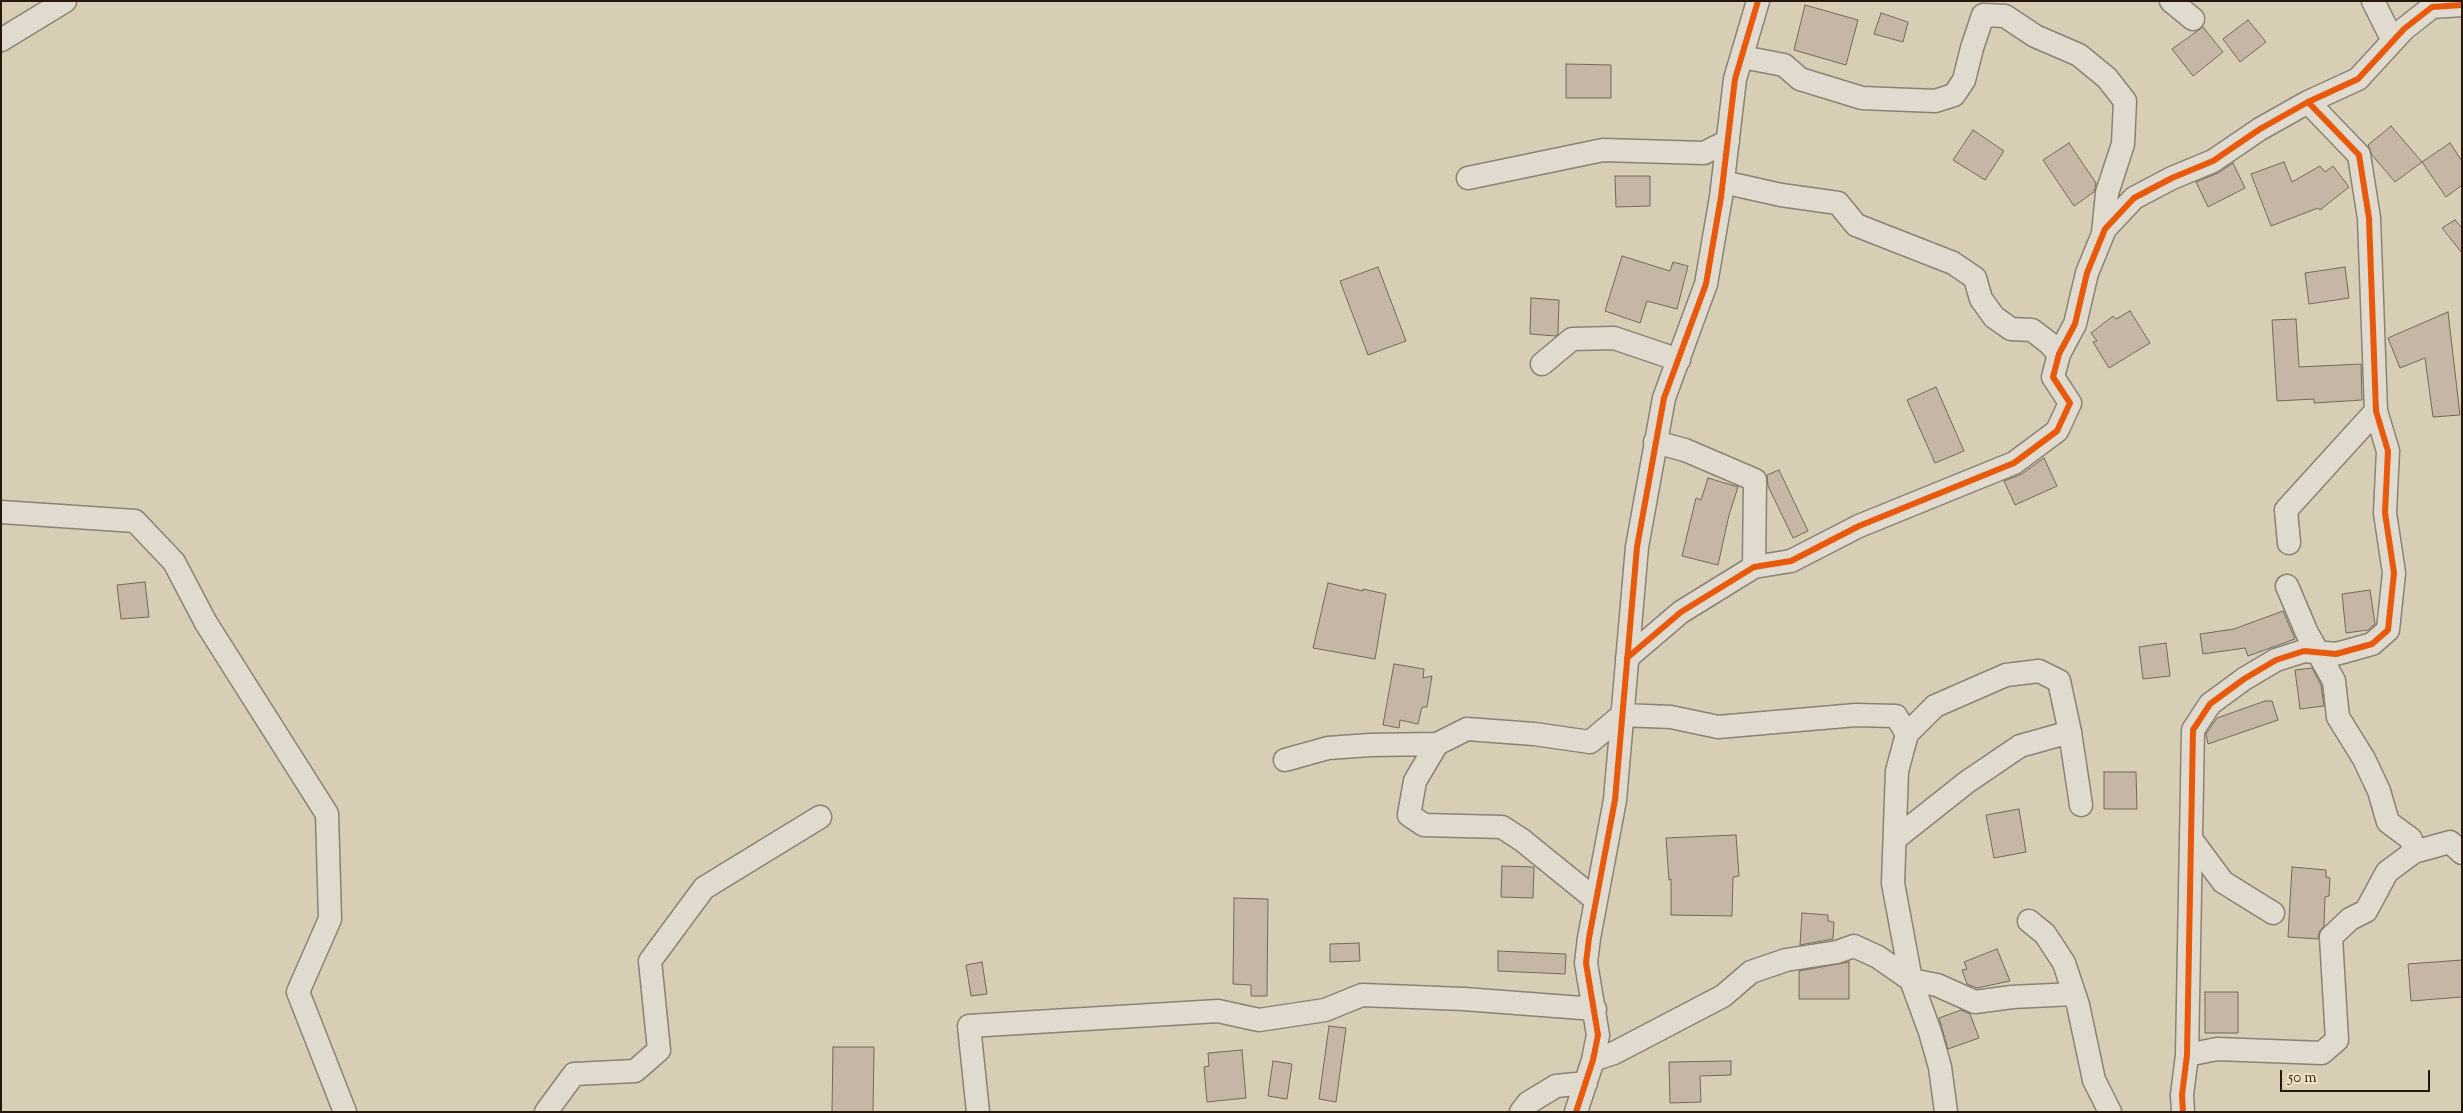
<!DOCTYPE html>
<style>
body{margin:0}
#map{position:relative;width:2463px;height:1113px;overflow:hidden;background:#d8cdb5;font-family:"Sorts Mill Goudy",serif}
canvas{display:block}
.frame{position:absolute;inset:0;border:2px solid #26160c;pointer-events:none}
.scale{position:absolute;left:2280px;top:1070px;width:150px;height:22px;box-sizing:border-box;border:2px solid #26160c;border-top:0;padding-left:6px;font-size:15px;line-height:18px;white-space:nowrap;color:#26160c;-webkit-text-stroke:4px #efe2c5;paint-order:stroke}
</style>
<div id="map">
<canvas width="2463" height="1113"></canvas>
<div class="frame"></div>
<div class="scale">50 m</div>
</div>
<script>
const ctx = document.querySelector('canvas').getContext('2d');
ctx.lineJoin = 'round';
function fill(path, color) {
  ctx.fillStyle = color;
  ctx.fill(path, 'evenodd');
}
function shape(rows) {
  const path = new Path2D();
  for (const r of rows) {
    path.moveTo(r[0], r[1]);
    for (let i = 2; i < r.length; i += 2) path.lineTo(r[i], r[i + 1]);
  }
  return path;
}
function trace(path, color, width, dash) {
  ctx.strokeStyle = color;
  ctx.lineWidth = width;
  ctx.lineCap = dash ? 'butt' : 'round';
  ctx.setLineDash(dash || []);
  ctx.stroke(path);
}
const building = shape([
 [1805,5,1858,20,1846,65,1794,50,1805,5],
 [1881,13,1908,22,1903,42,1874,34,1881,13],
 [2248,20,2266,42,2240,62,2223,39,2248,20],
 [2203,27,2223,52,2193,76,2172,49,2203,27],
 [1566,64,1611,65,1611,98,1566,98,1566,64],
 [2391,126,2422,162,2395,182,2372,155,2368,145,2391,126],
 [1973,130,2004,151,1985,180,1953,160,1973,130],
 [2069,143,2096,183,2094,192,2074,206,2043,160,2069,143],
 [2450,143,2462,161,2462,185,2446,197,2422,162,2450,143],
 [2284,162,2292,182,2320,166,2325,172,2333,166,2349,187,2320,210,2318,208,2271,226,2251,174,2284,162],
 [2233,163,2245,188,2208,207,2196,182,2218,173,2233,163],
 [1615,176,1650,176,1650,206,1616,207,1615,176],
 [2455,220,2462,228,2462,253,2442,228,2455,220],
 [1622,256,1670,271,1673,262,1688,266,1677,309,1647,301,1640,323,1605,311,1622,256],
 [1378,267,1406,341,1368,355,1340,281,1378,267],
 [2345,267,2349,298,2309,304,2305,273,2345,267],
 [1531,298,1559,300,1558,334,1556,336,1530,334,1531,298],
 [2130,311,2150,343,2109,368,2093,342,2097,341,2091,333,2113,316,2116,319,2130,311],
 [2448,312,2460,415,2433,417,2425,358,2400,368,2388,338,2448,312],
 [2296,319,2299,367,2361,364,2362,400,2314,403,2314,399,2277,401,2272,320,2296,319],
 [1936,387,1964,451,1935,463,1907,400,1936,387],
 [2044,458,2057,486,2015,505,2004,481,2022,474,2044,458],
 [1779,470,1808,531,1793,538,1768,486,1767,475,1779,470],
 [1708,478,1738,487,1729,515,1718,565,1682,556,1696,498,1701,500,1708,478],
 [145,582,149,617,121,619,117,585,145,582],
 [1328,583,1363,591,1363,589,1386,594,1375,659,1313,648,1328,583],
 [2370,590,2375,624,2368,630,2346,633,2342,594,2370,590],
 [2283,611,2295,639,2248,656,2245,648,2203,654,2200,634,2234,629,2283,611],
 [2166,643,2170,676,2143,679,2139,647,2166,643],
 [1394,664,1424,669,1423,678,1432,676,1427,707,1422,707,1418,724,1400,720,1399,728,1383,725,1394,664],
 [2312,668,2321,685,2324,706,2300,709,2295,670,2312,668],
 [2265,701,2272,701,2278,720,2208,744,2206,734,2217,718,2265,701],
 [2104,772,2136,772,2137,809,2104,809,2104,772],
 [2019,809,2026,852,1994,858,1986,815,2019,809],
 [1736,835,1739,876,1733,877,1732,916,1671,915,1671,879,1669,880,1666,838,1736,835],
 [1502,866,1534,867,1533,898,1501,897,1502,866],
 [2292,867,2326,870,2326,877,2330,878,2329,896,2325,897,2324,926,2319,932,2318,939,2288,937,2292,867],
 [1234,898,1268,899,1267,996,1251,996,1251,985,1233,984,1234,898],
 [1802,913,1828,915,1828,921,1834,922,1833,939,1800,945,1802,913],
 [1359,943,1360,961,1330,962,1330,944,1359,943],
 [1997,949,2010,981,1977,988,1967,984,1962,970,1967,969,1964,962,1997,949],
 [1498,951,1566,954,1565,974,1498,971,1498,951],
 [2462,960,2462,997,2411,1001,2408,964,2462,960],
 [982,962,987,994,971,996,966,965,982,962],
 [1849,962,1849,999,1799,999,1799,971,1849,962],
 [2205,992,2238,992,2238,1033,2205,1033,2205,992],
 [1961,1010,1970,1014,1979,1038,1948,1049,1939,1018,1961,1010],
 [1329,1026,1346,1028,1336,1102,1319,1099,1329,1026],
 [833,1047,874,1047,873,1112,832,1112,833,1047],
 [1242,1050,1246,1098,1207,1102,1204,1067,1209,1066,1208,1053,1242,1050],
 [1273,1061,1292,1064,1287,1099,1268,1096,1273,1061],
 [1731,1061,1731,1075,1700,1076,1701,1102,1670,1103,1669,1062,1731,1061]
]);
const street = shape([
 [2171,1,2193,19],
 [2373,1,2393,41],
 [1,40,65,1],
 [1742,57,1784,65,1800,79,1862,98,1935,101,1954,95,1964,80,1972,48,1983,15,2005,16,2035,36,2079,55,2107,78,2125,101,2123,144,2107,193,2103,233],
 [1468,178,1603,150,1704,153,1728,141],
 [1723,182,1781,195,1838,203,1856,225,1953,263,1975,278,1981,299,1994,317,2011,329,2032,330,2049,343,2059,354],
 [1542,364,1572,339,1614,338,1679,360],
 [1655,442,1685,450,1755,480,1754,567],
 [1,512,135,521,174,562,206,623,327,814,330,919,298,992,345,1112],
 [2289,543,2286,510,2376,411],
 [2287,586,2307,633,2334,681,2338,717,2364,759,2379,791,2388,822,2411,839,2414,852],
 [1627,658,1681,612,1754,567,1791,561,1859,526,2014,463,2057,431,2070,403,2053,377,2059,354,2075,324,2087,273,2105,229,2134,198,2172,178,2213,161,2260,129,2308,102,2358,79,2404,29,2432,7,2462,5],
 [1907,734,1935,706,2006,675,2039,671,2059,681,2070,732,2081,805],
 [1437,744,1415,781,1409,815,1424,825,1502,827,1522,840,1596,900],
 [1285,760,1328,748,1370,745,1437,744,1467,729,1534,734,1590,742,1622,715,1671,717,1718,727,1856,715,1896,716,1907,734,1897,771,1893,883,1911,980,1930,1032,1940,1067,1946,1112],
 [1895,839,1967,782,2020,746,2070,732],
 [2191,839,2223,882,2273,913],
 [2029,921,2045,934,2064,963,2078,1005,2094,1080,2110,1112],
 [2187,1055,2217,1049,2322,1053,2337,1040,2331,937,2350,919,2366,911,2387,872,2414,852,2450,842,2462,853],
 [1593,1060,1614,1053,1723,996,1751,972,1786,960,1837,952,1854,946,1878,957,1911,980,1937,985,1975,1002,2012,997,2074,994],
 [546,1112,574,1074,635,1071,659,1050,650,961,704,888,820,817],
 [978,1112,969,1026,1218,1011,1259,1020,1325,1010,1362,995,1464,999,1595,1009],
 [1521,1112,1528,1103,1556,1086,1586,1083],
 [1576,1112,1593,1060,1598,1035,1586,963,1589,938,1615,800,1637,547,1664,398,1706,284,1721,197,1735,79,1758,1],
 [2183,1112,2182,1095,2187,1055,2193,730,2210,704,2244,679,2276,660,2304,651,2336,654,2372,644,2388,630,2394,573,2385,513,2388,451,2376,411,2369,218,2359,155,2308,102]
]);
const cycleway = shape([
 [1627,658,1681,612,1754,567,1791,561,1859,526,2014,463,2057,431,2070,403,2053,377,2059,354,2075,324,2087,273,2105,229,2134,198,2172,178,2213,161,2260,129,2308,102,2358,79,2404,29,2432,7,2462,5],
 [1576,1112,1593,1060,1598,1035,1586,963,1589,938,1615,800,1637,547,1664,398,1706,284,1721,197,1735,79,1758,1],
 [2183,1112,2182,1095,2187,1055,2193,730,2210,704,2244,679,2276,660,2304,651,2336,654,2372,644,2388,630,2394,573,2385,513,2388,451,2376,411,2369,218,2359,155,2308,102]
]);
fill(building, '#c5b6a6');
trace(building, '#72695c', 1);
trace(street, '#8a8274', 25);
trace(street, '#e0dbce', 22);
trace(cycleway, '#e8590c', 6);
</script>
